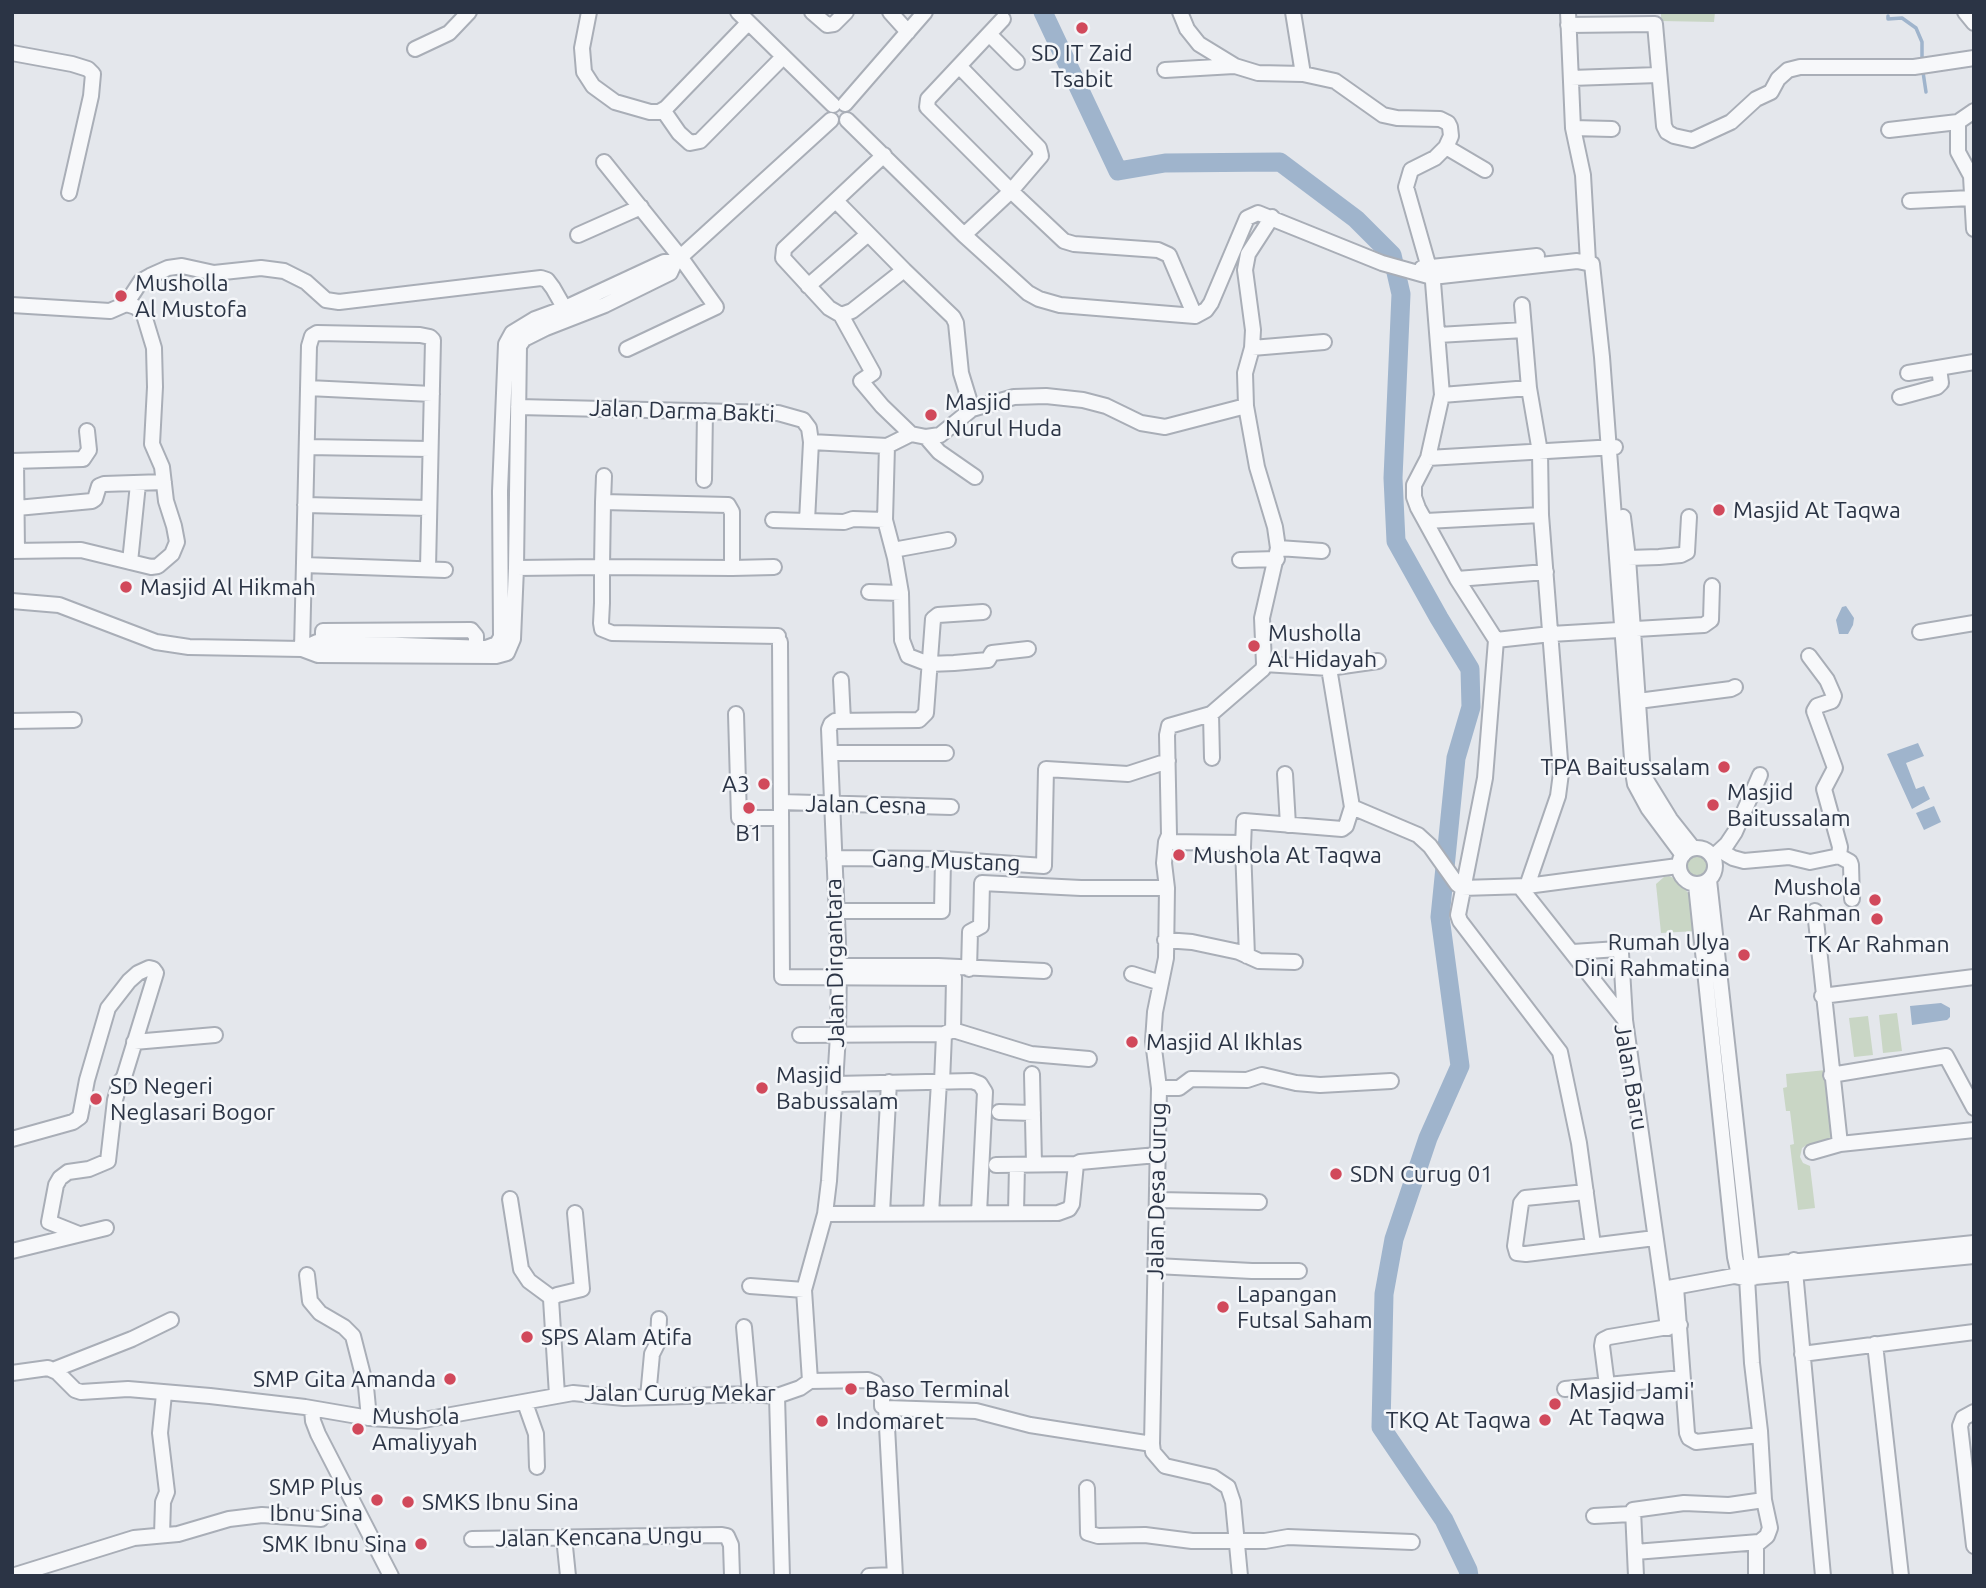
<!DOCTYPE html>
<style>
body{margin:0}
#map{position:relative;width:1986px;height:1588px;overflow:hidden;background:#e4e7ec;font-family:Ubuntu,sans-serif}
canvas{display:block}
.frame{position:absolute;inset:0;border:14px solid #2b3445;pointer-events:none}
</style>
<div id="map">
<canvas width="1986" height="1588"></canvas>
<div class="frame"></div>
</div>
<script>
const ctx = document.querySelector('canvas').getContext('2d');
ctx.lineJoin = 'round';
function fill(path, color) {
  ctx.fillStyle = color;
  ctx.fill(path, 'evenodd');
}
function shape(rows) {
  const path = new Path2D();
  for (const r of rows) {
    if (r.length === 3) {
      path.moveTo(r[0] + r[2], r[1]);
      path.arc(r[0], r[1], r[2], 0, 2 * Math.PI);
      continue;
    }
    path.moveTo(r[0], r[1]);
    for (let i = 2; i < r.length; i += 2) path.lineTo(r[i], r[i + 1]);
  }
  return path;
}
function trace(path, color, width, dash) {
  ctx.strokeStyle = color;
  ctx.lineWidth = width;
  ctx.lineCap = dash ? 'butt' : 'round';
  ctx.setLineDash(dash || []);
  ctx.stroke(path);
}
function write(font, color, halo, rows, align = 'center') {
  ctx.font = font + ' Ubuntu,sans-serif';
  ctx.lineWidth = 5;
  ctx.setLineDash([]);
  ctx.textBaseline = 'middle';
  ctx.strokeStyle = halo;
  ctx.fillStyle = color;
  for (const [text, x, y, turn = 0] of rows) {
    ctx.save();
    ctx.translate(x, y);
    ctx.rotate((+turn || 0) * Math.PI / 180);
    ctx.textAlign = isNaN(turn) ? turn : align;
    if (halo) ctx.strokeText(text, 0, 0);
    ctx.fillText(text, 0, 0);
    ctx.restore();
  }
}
const green = shape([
 [1661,12,1715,12,1714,22,1661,21],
 [1697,866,15],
 [1669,876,1676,879,1689,894,1696,931,1661,933,1656,884,1664,877],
 [1897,1013,1902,1051,1883,1053,1879,1015],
 [1868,1016,1873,1055,1854,1057,1849,1018],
 [1836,1069,1844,1144,1807,1145,1802,1148,1800,1157,1803,1163,1810,1166,1815,1208,1798,1210,1790,1145,1794,1144,1790,1111,1786,1111,1783,1088,1787,1087,1786,1074]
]);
const water = shape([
 [1846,606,1854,618,1853,625,1848,634,1839,634,1836,620,1842,607],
 [1918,743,1924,756,1906,763,1916,789,1924,786,1930,799,1912,809,1887,754],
 [1934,806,1941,822,1924,830,1916,813],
 [1941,1003,1950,1008,1950,1017,1947,1020,1912,1025,1910,1006]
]);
const stream = shape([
 [1888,16,1888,19,1902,18,1916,28,1922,42,1922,63],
 [1923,72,1926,92]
]);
const river = shape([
 [1043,12,1118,171,1165,163,1280,162,1356,219,1392,255,1401,294,1393,478,1396,541,1439,618,1470,669,1471,707,1456,758,1440,917,1460,1066,1428,1138,1394,1239,1384,1294,1381,1427,1444,1520,1468,1570,1469,1576]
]);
const street = shape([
 [589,12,582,48,584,72,593,86,615,102,650,112,659,112,666,108,748,23],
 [738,12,833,105],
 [812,12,827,25,834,24,846,12],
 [890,12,908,32],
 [1180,12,1187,29,1199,44,1235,66,1258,73,1303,74],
 [1293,12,1303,74,1335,81,1383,115,1397,118,1440,119,1448,123,1450,127,1451,136,1446,147,1435,158,1411,170,1406,187,1433,282,1442,395,1428,458,1414,485,1414,497,1418,508,1457,579,1496,640,1485,778,1458,915,1460,921,1560,1052,1579,1143,1593,1245],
 [1568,12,1573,128,1583,175,1588,262],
 [1965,12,1974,23],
 [1003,19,928,99,927,107,1011,191,1064,241,1074,244,1158,250,1169,255,1195,316],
 [1568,25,1655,24,1664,126,1667,132,1674,136,1692,140,1731,122,1756,99,1771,92,1778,79,1788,70,1800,67,1914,67,1974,58],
 [989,34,1017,62],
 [415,49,449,33,469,12],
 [12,53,72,64,88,69,93,74,91,96,69,193],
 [959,66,1039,148,1041,156,1011,191,964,235],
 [1165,70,1234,66],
 [1571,78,1658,75],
 [845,104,925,12],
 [663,110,679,133,690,143,700,141,783,57],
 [847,120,964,235,1028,293,1039,299,1060,305,1195,316,1206,310,1211,303,1247,218,1258,213,1382,263,1432,277,1577,261,1592,264,1602,357,1633,772,1635,784,1648,808,1683,855],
 [1958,122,1958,152,1971,176,1974,229],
 [1573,128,1612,129],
 [1889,130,1958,122,1974,111],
 [1446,147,1485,170],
 [884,155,784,249,783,258,829,308,841,315,852,311,904,270,953,317,956,323,961,373,972,409],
 [604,162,681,258,716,307,627,349],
 [836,201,904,270],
 [1910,201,1971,198],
 [578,235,641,207],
 [1422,268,1537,256],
 [808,286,868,234],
 [12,305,110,311,126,304,141,281,150,276,168,268,182,266,214,273,261,268,284,271,306,282,326,300,339,302,541,278,547,280,553,288,569,316],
 [1522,305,1529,388,1540,452,1541,515,1561,773,1558,796,1527,886],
 [841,315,873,373,861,381,882,406,911,434],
 [1438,335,1524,330],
 [1252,348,1324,342],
 [1908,373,1974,362],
 [308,388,432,394],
 [1442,395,1529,388],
 [1900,397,1937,387,1941,383,1939,368],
 [518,407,778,413,803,420,809,428,811,442,887,446,911,434,926,437,940,435,972,409,1014,397,1046,396,1083,400,1106,406,1141,423,1165,427,1246,406],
 [926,437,939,452,975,477],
 [811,442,807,521,844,522,853,519,885,520],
 [887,446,885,520,895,558,901,593,902,640,908,656,929,664,954,663,988,660,992,653,1028,649],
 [307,447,430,449],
 [1428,458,1615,447],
 [12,461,83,459,89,450,87,431],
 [16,461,17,551],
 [704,480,705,411],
 [603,502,604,476],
 [305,505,428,508],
 [17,508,92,501,95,499,99,486,104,484,164,482],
 [1623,517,1628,558,1643,775,1670,819,1693,848],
 [773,520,807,521],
 [1426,521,1541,515],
 [1278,548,1322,551],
 [893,550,948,540],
 [12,551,81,550,151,567,158,566,172,554,177,542,174,526,166,501,162,467,152,444,155,387,154,348,144,315,136,307,126,304],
 [1628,558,1659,557,1681,555,1687,552,1689,517],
 [1240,560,1277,559],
 [130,562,138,484],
 [304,565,445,570],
 [516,568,602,567,732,568,732,512,728,505,603,502,602,567,602,603,601,623,602,629,612,633,778,636],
 [732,568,774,567],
 [1457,579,1546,572],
 [869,592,901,593],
 [12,601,59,605,156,642,189,647,302,649,318,655,496,656,507,653,513,639,516,568,519,346,524,339,546,328,605,305,670,273,675,262,831,120],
 [1920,632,1974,623],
 [1496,640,1551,634,1704,625,1711,620,1712,586],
 [323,642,323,631,471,630,476,636,476,646],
 [780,642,782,977,954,978],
 [302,649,317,642,486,648,497,644,501,637,500,491,506,344,512,333,535,319,565,308,664,262,675,262],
 [302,649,309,346,312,336,317,333,420,335,430,337,433,340,428,568],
 [1264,664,1262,618,1278,548,1275,527,1257,467,1246,406,1245,373,1252,348,1253,330,1245,270,1248,254,1272,217],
 [1264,664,1329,668,1378,661],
 [1329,668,1352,807],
 [841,680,843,721],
 [1638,701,1731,689,1735,687],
 [736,714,739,818,781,818],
 [1211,714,1212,758],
 [12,721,74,720],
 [831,753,946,753],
 [1285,774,1288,825],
 [781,802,951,807],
 [1166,842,1243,843],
 [1697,866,18],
 [1721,851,1733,858,1744,861,1789,857,1810,862,1839,856,1840,847,1824,789,1835,768,1814,711,1817,706,1832,701,1834,696,1827,680,1809,656],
 [1714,856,1727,844,1735,832,1760,775],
 [1839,856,1850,862,1851,865,1852,899],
 [834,858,943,859,1044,866,1046,769,1128,774,1168,761],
 [1709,880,1753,1278],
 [1696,885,1735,1257,1739,1275],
 [1520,887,1625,1020,1663,1289,1734,1276,1744,1278,1974,1256],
 [837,911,942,911,943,859],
 [1815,911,1840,1144],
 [1165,940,1192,942,1239,952,1259,961,1295,962],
 [1573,952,1618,949,1621,953,1625,1019],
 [1247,956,1243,847,1244,821,1342,829,1346,826,1352,807,1418,835,1430,846,1457,884,1462,888,1527,886,1678,866],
 [839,966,938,966,1044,971],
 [969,969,970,932,981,926,982,883,1081,888,1167,888],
 [1132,974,1161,983],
 [1822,996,1974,977],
 [953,1030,1031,1054,1089,1059],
 [953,1030,954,978],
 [800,1035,944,1034,953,1030],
 [134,1042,215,1035],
 [1032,1074,1034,1164],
 [1831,1075,1946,1056,1974,1108],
 [942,1082,944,1034],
 [835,1084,972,1081,980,1084,985,1092,979,1213],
 [1159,1088,1179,1088,1191,1079,1247,1080,1262,1075,1296,1083,1320,1085,1391,1081],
 [999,1112,1033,1113],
 [12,1139,73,1122,80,1117,87,1080,108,1008,129,981,138,973,149,968,153,969,156,973,124,1077,120,1082,115,1100,108,1161,89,1169,68,1172,60,1178,56,1185,49,1222,79,1234],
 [1812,1152,1840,1144,1974,1130],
 [996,1165,1076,1164],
 [1586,1192,1525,1198,1521,1203,1515,1246,1517,1253,1526,1254,1655,1238],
 [510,1199,521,1269,529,1281,552,1298],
 [1158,1200,1259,1202],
 [882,1213,889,1082],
 [931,1213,939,1082],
 [1016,1213,1017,1165],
 [825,1214,1058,1213,1069,1209,1072,1204,1076,1164,1080,1162,1157,1155],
 [12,1251,106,1228],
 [1794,1260,1823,1576],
 [1156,1266,1252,1271,1299,1271],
 [1742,1267,1974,1243],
 [307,1275,310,1301,320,1313,344,1327,353,1336,366,1387,369,1418],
 [1747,1278,1752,1363,1760,1431,1764,1500,1770,1528,1767,1536,1756,1545,1756,1576],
 [750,1286,804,1290],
 [1676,1287,1687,1433,1689,1438,1696,1442,1760,1435],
 [1663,1289,1668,1328],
 [1680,1325,1609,1337,1603,1340,1602,1346,1607,1385,1682,1378],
 [744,1327,750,1394],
 [1875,1344,1901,1576],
 [1802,1354,1974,1332],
 [53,1370,132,1339,171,1320],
 [12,1373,48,1368,57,1372,75,1390,81,1392,128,1389,210,1396,305,1407,369,1418,418,1421,573,1393,624,1398,750,1394,777,1396,800,1388,810,1381,868,1380,875,1383,882,1396,882,1406,886,1408,976,1411,1030,1425,1152,1444,1153,1452,1165,1466,1213,1477,1228,1487,1233,1502,1240,1576],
 [810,1381,804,1290,825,1214,829,1181,838,1035,839,966,829,729,831,724,835,721,919,720,926,713,933,619,938,615,983,612],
 [1565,1389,1607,1385],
 [557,1395,551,1299,557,1295,582,1289,575,1213],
 [777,1396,782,1576],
 [648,1397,652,1354,658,1342,659,1319],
 [525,1403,536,1434,537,1467],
 [886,1408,895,1576],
 [312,1409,313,1421,318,1434,391,1576],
 [1974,1412,1963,1418,1960,1426,1974,1546],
 [1152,1444,1159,1088,1153,1041,1155,1012,1166,958,1167,888,1164,863,1166,842,1169,835,1167,735,1169,726,1211,714,1263,669,1264,664],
 [1087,1488,1088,1533,1098,1536,1145,1535,1192,1541,1265,1541,1288,1537,1412,1542],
 [1594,1516,1631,1514],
 [162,1535,163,1502,167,1492,160,1433,164,1394],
 [564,1537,568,1576],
 [472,1539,722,1535,727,1536,731,1545,732,1576],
 [1635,1552,1759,1542],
 [12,1576,134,1538,178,1534,229,1519,262,1515,321,1519],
 [869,1576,895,1575],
 [1636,1576,1633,1510,1684,1503,1729,1505,1764,1500]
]);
const markers = [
 [1082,28,7,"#d1495b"],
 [121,296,7,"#d1495b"],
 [931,415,7,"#d1495b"],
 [1719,510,7,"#d1495b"],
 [126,587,7,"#d1495b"],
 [1254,646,7,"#d1495b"],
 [1724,767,7,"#d1495b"],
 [764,784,7,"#d1495b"],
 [1713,805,7,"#d1495b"],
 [749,808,7,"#d1495b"],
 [1179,855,7,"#d1495b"],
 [1875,900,7,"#d1495b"],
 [1877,919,7,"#d1495b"],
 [1744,955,7,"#d1495b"],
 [1132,1042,7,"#d1495b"],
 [762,1088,7,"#d1495b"],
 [96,1099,7,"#d1495b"],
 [1336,1174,7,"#d1495b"],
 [1223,1307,7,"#d1495b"],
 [527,1337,7,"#d1495b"],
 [450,1379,7,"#d1495b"],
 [851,1389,7,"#d1495b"],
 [1555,1404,7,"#d1495b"],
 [1545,1420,7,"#d1495b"],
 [822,1421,7,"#d1495b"],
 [358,1429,7,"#d1495b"],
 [377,1500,7,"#d1495b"],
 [408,1502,7,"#d1495b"],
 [421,1544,7,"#d1495b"]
];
const poiNames = [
 ["SD IT Zaid",1082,53,"center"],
 ["Tsabit",1082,79,"center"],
 ["Musholla",135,283],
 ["Al Mustofa",135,309],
 ["Masjid",945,402],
 ["Nurul Huda",945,428],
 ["Masjid At Taqwa",1733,510],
 ["Masjid Al Hikmah",140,587],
 ["Musholla",1268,633],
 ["Al Hidayah",1268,659],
 ["TPA Baitussalam",1710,767,"right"],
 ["A3",750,784,"right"],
 ["Masjid",1727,792],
 ["Baitussalam",1727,818],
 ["B1",749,833,"center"],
 ["Mushola At Taqwa",1193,855],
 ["Mushola",1861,887,"right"],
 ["Ar Rahman",1861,913,"right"],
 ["Rumah Ulya",1730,942,"right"],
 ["Dini Rahmatina",1730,968,"right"],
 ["TK Ar Rahman",1877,944,"center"],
 ["Masjid Al Ikhlas",1146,1042],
 ["Masjid",776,1075],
 ["Babussalam",776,1101],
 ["SD Negeri",110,1086],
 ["Neglasari Bogor",110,1112],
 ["SDN Curug 01",1350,1174],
 ["Lapangan",1237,1294],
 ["Futsal Saham",1237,1320],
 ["SPS Alam Atifa",541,1337],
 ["SMP Gita Amanda",436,1379,"right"],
 ["Baso Terminal",865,1389],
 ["Masjid Jami'",1569,1391],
 ["At Taqwa",1569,1417],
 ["Mushola",372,1416],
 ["Amaliyyah",372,1442],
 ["TKQ At Taqwa",1531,1420,"right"],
 ["Indomaret",836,1421],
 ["SMP Plus",363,1487,"right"],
 ["Ibnu Sina",363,1513,"right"],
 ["SMKS Ibnu Sina",422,1502],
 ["SMK Ibnu Sina",407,1544,"right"]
];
const streetNames = [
 ["Jalan Darma Bakti",682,411,2],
 ["Jalan Cesna",866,805,1],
 ["Gang Mustang",946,861,2],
 ["Jalan Dirgantara",835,963,-91],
 ["Jalan Baru",1631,1077,80],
 ["Jalan Desa Curug",1157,1191,-89],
 ["Jalan Curug Mekar",680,1393],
 ["Jalan Kencana Ungu",599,1537,-1]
];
fill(green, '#c9d6c5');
fill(water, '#9fb4cc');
trace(stream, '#9fb4cc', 3.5);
trace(river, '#9fb4cc', 19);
trace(street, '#a9aeb7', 18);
trace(street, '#f7f8fa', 14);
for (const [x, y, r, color] of markers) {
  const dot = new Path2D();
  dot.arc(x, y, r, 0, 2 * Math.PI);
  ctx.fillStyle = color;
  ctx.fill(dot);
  trace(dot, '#f4f6f9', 2.5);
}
write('23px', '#2b3445', '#f4f6f9', poiNames, 'left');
write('23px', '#2b3445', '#f4f6f9', streetNames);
</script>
